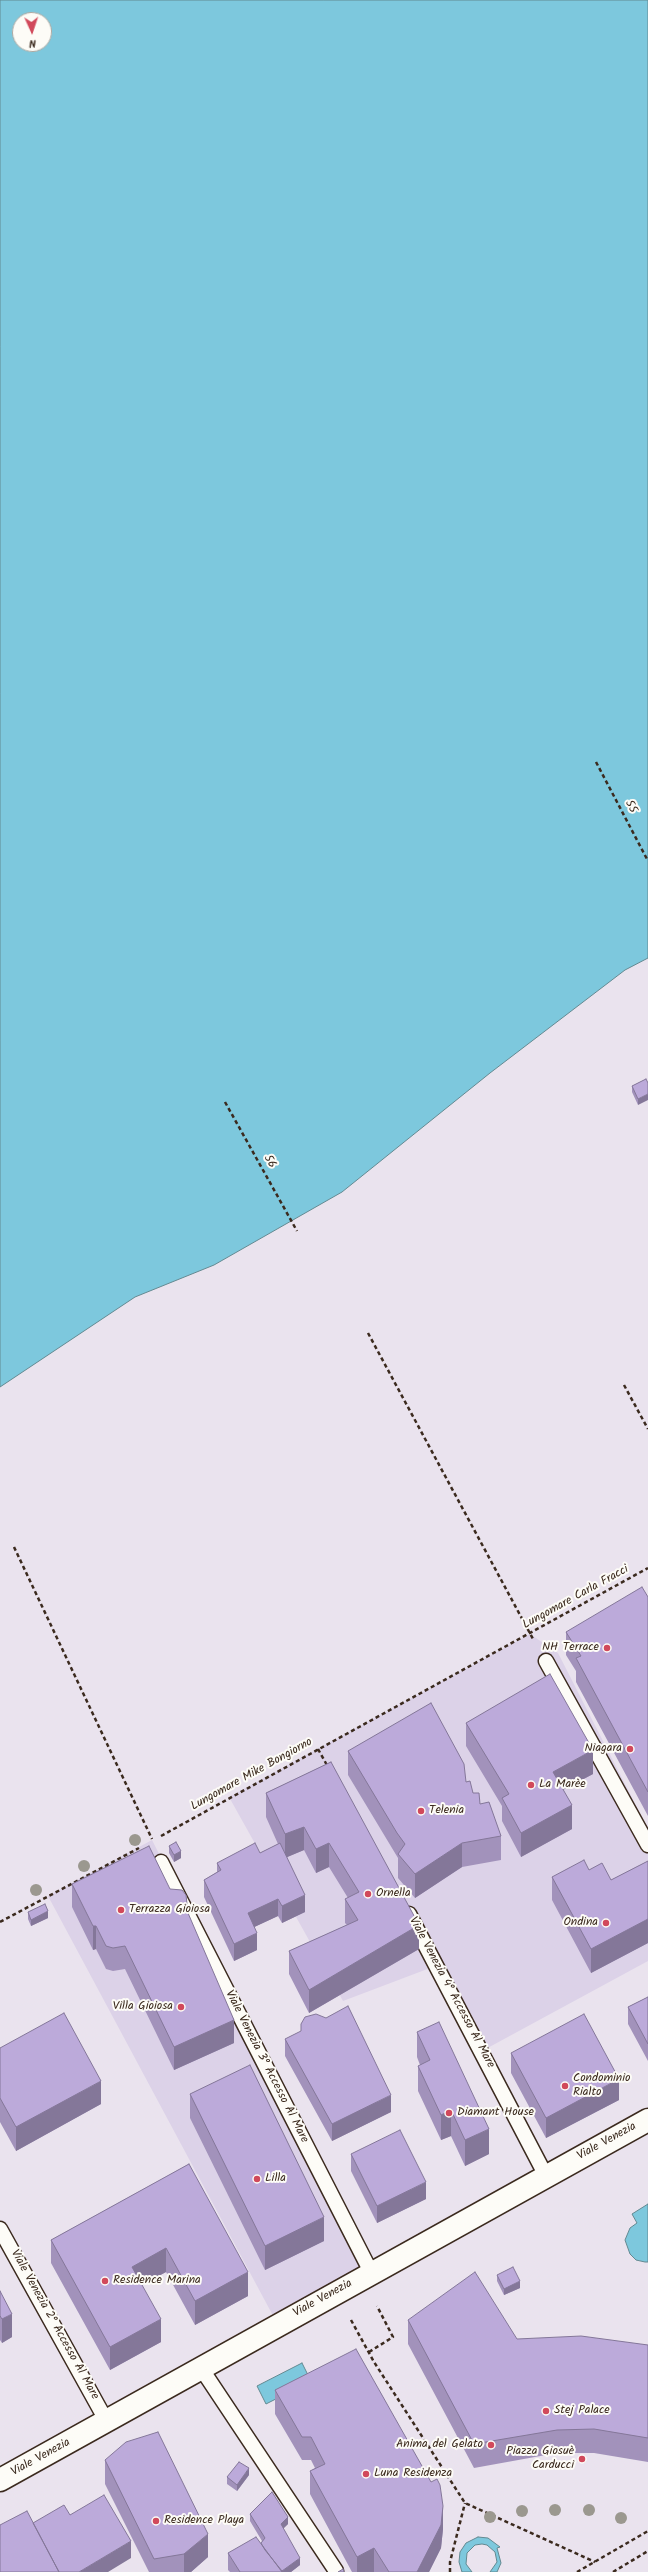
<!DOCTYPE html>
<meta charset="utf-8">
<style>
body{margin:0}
#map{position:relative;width:648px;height:2572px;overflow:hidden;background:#eae3ee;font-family:Kalam,sans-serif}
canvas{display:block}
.north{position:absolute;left:12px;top:12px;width:40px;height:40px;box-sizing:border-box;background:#fdfcf7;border:1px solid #afa8a0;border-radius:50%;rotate:177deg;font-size:11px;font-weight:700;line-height:16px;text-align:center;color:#3b2a1e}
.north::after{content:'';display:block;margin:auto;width:14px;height:18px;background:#d1495b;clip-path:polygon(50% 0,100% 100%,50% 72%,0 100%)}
</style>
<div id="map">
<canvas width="648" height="2572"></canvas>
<div class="north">N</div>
</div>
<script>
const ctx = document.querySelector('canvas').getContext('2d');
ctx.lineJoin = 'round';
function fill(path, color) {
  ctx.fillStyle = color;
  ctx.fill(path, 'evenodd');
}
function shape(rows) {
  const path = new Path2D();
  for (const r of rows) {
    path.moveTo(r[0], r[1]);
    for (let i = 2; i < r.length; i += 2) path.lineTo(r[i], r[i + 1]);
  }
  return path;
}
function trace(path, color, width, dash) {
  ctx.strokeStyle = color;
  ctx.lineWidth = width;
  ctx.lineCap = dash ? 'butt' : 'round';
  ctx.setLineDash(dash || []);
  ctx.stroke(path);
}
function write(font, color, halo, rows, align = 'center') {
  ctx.font = font + ' Kalam,sans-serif';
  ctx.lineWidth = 4;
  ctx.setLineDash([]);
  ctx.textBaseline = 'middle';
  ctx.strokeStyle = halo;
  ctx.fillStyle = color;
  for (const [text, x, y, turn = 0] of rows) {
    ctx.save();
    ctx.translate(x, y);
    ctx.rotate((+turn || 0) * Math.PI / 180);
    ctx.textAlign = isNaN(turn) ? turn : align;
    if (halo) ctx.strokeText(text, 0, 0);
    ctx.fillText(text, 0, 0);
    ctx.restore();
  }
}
const built = shape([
 [530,1634,558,1653,648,1829,648,1961,482,2051,438,1965,343,2001,229,1797],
 [152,1840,371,2272,278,2325,48,1896]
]);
const water = shape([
 [0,0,648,0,648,958,625,970,490,1073,342,1192,214,1265,135,1297,0,1387,0,0],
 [20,20,44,20,44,44,20,44,20,20],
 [648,2204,648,2262,645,2262,636,2260,630,2254,625,2240,630,2228,637,2223,632,2214,648,2204],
 [302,2363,311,2381,266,2404,257,2386,302,2363],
 [478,2537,488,2538,500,2547,497,2548,501,2563,497,2572,490,2572,497,2562,495,2552,487,2545,482,2544,475,2545,467,2553,466,2564,472,2572,462,2572,459,2562,460,2552,466,2543,478,2537]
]);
const path = shape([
 [596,762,648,861],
 [225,1102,297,1231],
 [368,1333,533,1639],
 [624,1385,648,1429],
 [14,1547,152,1839],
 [318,1749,328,1767],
 [161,1836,648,1568],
 [0,1922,139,1848],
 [351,2320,374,2362,465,2503,595,2562],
 [369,2352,393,2337,377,2306],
 [450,2572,450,2562,465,2503],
 [577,2572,648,2531],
 [613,2572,648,2551]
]);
const lane = shape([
 [546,1661,648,1845],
 [161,1862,371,2272],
 [409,1914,546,2176],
 [0,2229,107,2422],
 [201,2368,336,2571]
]);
const street = shape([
 [0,2480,648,2120]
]);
const trees = [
 [135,1840],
 [84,1866],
 [36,1890],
 [555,2510],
 [589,2510],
 [522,2511],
 [490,2517],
 [621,2518]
];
const wall = shape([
 [646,1079,638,1105,632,1092,632,1086],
 [648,1597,648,1816,576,1682,576,1671,566,1655,566,1632],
 [466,1723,593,1774,563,1790,572,1829,521,1857,502,1821,502,1806,466,1746],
 [348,1751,466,1782,501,1836,501,1860,462,1867,415,1898,398,1878,398,1858,348,1775],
 [331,1762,419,1949,309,2013,289,1974,289,1951,347,1925,345,1923,345,1899,348,1898,329,1867,316,1873,304,1850,287,1857,305,1912,282,1923,278,1916,254,1927,257,1950,234,1961,204,1897,204,1880,217,1872,217,1863,260,1853,278,1844,266,1817,266,1793],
 [169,1846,181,1858,174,1862,169,1853],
 [648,1861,648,1943,591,1973,552,1900,552,1877,589,1870,611,1880],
 [72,1884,170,1889,188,1913,234,2043,174,2070,125,1969,113,1971,106,1969,96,1949,93,1950,72,1907],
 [28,1912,48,1918,31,1926,28,1919],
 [648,1997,648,2061,628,2024,628,2007],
 [417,2032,489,2154,465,2166,451,2136,441,2140,418,2091,418,2066,420,2065,417,2057],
 [285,2039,391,2112,332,2141,285,2056],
 [0,2048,101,2104,16,2151,0,2122],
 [511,2053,619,2100,546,2138,511,2073],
 [190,2094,324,2241,265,2270,190,2118],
 [351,2154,426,2199,377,2223,351,2171],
 [189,2164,248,2296,195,2325,166,2272,142,2285,161,2342,110,2370,51,2263,51,2240],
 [497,2275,520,2288,504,2295,497,2281],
 [0,2291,12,2337,2,2343,0,2340],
 [408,2320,517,2339,648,2345,648,2462,594,2453,557,2453,474,2468,408,2344],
 [275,2390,443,2529,441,2548,429,2572,352,2572,310,2494,310,2471,315,2468,311,2460,302,2460,275,2414],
 [105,2460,208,2557,191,2572,149,2572,105,2484],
 [249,2475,237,2491,227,2484,227,2477],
 [250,2514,288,2524,283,2528,300,2565,291,2572,230,2572,228,2570,228,2553,261,2545,262,2541,250,2521]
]);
const shadedWall = shape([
 [648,1094,648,1100,638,1105,638,1099],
 [593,1750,593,1774,553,1795,553,1772],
 [572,1805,572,1829,521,1857,521,1833],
 [304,1827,304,1850,285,1858,285,1834],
 [329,1843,329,1867,316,1873,316,1849],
 [462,1843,462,1867,415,1898,415,1874],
 [181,1851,181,1858,174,1862,174,1855],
 [305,1895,305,1912,282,1923,282,1906],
 [278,1899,278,1916,248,1930,248,1913],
 [48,1911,48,1918,31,1926,31,1920],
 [648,1919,648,1943,591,1973,591,1949],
 [419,1925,419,1949,309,2013,309,1990],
 [93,1926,96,1926,96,1949,93,1950],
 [257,1933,257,1950,234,1961,234,1944],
 [234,2020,234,2043,174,2070,174,2047],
 [619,2079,619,2100,546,2138,546,2118],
 [101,2081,101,2104,16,2151,16,2127],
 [391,2095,391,2112,332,2141,332,2124],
 [451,2110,451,2136,441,2140,441,2115],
 [489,2129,489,2154,465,2166,465,2140],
 [426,2182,426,2199,377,2223,377,2206],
 [324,2217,324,2241,265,2270,265,2246],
 [166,2248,166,2272,132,2290,132,2267],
 [248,2272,248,2296,195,2325,195,2301],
 [520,2281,520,2288,504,2295,504,2289],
 [12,2314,12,2337,2,2343,2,2319],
 [161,2319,161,2342,110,2370,110,2347],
 [249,2468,249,2475,237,2491,237,2485],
 [443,2506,443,2529,441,2548,429,2572,417,2572],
 [288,2517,288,2524,281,2531,281,2524],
 [208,2534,208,2557,191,2572,184,2572,184,2554],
 [131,2541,131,2558,108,2572,79,2572],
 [374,2548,374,2572,357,2572,357,2557],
 [300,2558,300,2565,291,2572,281,2572]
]);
const building = shape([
 [646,1079,648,1083,648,1094,638,1099,632,1086,646,1079],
 [642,1587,648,1597,648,1792,576,1658,581,1656,566,1632,642,1587],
 [550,1674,593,1750,553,1772,572,1805,521,1833,502,1798,509,1794,466,1723,550,1674],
 [431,1703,464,1764,466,1782,470,1781,473,1793,479,1793,480,1804,489,1802,501,1836,462,1843,415,1874,398,1854,405,1844,397,1833,348,1751,431,1703],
 [331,1762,419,1925,309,1990,289,1951,358,1920,345,1899,359,1892,329,1843,316,1849,304,1827,285,1834,266,1793,331,1762],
 [176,1842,181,1851,174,1855,169,1846,176,1842],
 [255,1843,260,1853,280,1843,305,1895,282,1906,278,1899,248,1913,257,1933,234,1944,204,1880,221,1870,217,1863,255,1843],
 [149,1846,170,1889,182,1890,186,1895,188,1913,234,2020,174,2047,125,1946,113,1948,106,1946,96,1926,93,1926,72,1884,149,1846],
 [584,1860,589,1870,602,1863,611,1880,648,1861,648,1919,591,1949,552,1877,584,1860],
 [45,1904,48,1911,31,1920,28,1912,45,1904],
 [648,1997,648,2044,628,2007,648,1997],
 [348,2006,391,2095,332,2124,285,2039,301,2031,301,2024,305,2017,316,2014,326,2018,348,2006],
 [64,2013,101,2081,16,2127,0,2098,0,2048,64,2013],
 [584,2014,619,2079,546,2118,511,2053,584,2014],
 [439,2022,489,2129,465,2140,451,2110,441,2115,418,2066,430,2060,417,2032,439,2022],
 [250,2065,324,2217,265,2246,190,2094,250,2065],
 [400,2130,426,2182,377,2206,351,2154,400,2130],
 [189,2164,248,2272,195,2301,166,2248,132,2267,161,2319,110,2347,51,2240,189,2164],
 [513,2267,520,2281,504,2289,497,2275,513,2267],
 [475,2272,517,2339,581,2336,648,2345,648,2438,594,2429,557,2430,474,2444,408,2320,475,2272],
 [0,2291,12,2314,2,2319,0,2316,0,2317,0,2291],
 [356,2349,431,2482,437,2479,440,2485,443,2506,441,2525,417,2572,389,2572,374,2548,357,2557,310,2471,325,2464,311,2437,302,2437,275,2390,356,2349],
 [158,2432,208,2534,184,2554,154,2559,105,2460,126,2442,158,2432],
 [239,2462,249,2468,237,2485,227,2477,239,2462],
 [272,2492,288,2517,281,2524,300,2558,282,2571,265,2550,261,2543,265,2538,250,2514,272,2492],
 [104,2495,131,2541,79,2572,59,2572,33,2523,64,2505,70,2515,104,2495],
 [27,2511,59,2572,0,2572,0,2525,27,2511],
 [256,2537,282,2572,240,2572,228,2553,256,2537],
 [343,2569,344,2572,338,2572,343,2569]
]);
const markers = [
 [607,1648,4,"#d1495b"],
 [630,1749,4,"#d1495b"],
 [531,1785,4,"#d1495b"],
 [421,1811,4,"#d1495b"],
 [368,1894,4,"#d1495b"],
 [121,1910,4,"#d1495b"],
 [606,1923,4,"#d1495b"],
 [181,2007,4,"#d1495b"],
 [565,2086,4,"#d1495b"],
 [449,2113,4,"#d1495b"],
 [257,2179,4,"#d1495b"],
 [105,2281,4,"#d1495b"],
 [546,2411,4,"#d1495b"],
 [491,2445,4,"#d1495b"],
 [582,2459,4,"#d1495b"],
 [366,2474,4,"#d1495b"],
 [156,2521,4,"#d1495b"]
];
const streetNames = [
 ["55",630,807,62],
 ["56",269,1162,61],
 ["Lungomare Carla Fracci",576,1598,-29],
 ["Lungomare Mike Bongiorno",252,1775,-29],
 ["Viale Venezia 4° Accesso Al Mare",451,1993,62],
 ["Viale Venezia 3° Accesso Al Mare",266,2067,63],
 ["Viale Venezia",607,2142,-29],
 ["Viale Venezia",323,2299,-29],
 ["Viale Venezia 2° Accesso Al Mare",54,2325,61],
 ["Viale Venezia",41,2458,-29]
];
const poiNames = [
 ["NH Terrace",599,1648,"right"],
 ["Niagara",622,1749,"right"],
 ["La Marèe",539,1785],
 ["Telenia",429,1811],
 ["Ornella",376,1894],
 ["Terrazza Gioiosa",129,1910],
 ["Ondina",598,1923,"right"],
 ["Villa Gioiosa",173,2007,"right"],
 ["Condominio",573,2079],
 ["Rialto",573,2093],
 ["Diamant House",457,2113],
 ["Lilla",265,2179],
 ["Residence Marina",113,2281],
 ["Stej Palace",554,2411],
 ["Anima del Gelato",483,2445,"right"],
 ["Piazza Giosuè",574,2452,"right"],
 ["Carducci",574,2466,"right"],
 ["Luna Residenza",374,2474],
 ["Residence Playa",164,2521]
];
fill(built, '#dcd2e8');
fill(water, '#7dc8dd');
trace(water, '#638991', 1);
trace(lane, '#3b2a1e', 17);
trace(street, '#3b2a1e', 25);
trace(path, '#3b2a1e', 2.5, [4, 3]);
trace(lane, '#fdfcf7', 14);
trace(street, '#fdfcf7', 22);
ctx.fillStyle = '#9b988f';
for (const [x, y] of trees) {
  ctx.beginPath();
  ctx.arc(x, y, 6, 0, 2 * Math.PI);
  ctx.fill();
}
fill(wall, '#a292bb');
fill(shadedWall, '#847799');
fill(building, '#bcaada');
trace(building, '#847799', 1);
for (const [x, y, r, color] of markers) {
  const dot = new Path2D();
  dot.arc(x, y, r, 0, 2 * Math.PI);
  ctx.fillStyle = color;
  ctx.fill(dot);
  trace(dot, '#fdfcf7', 1.5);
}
write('12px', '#3b2a1e', '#fdfcf7', streetNames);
write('12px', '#3b2a1e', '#fdfcf7', poiNames, 'left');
</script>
